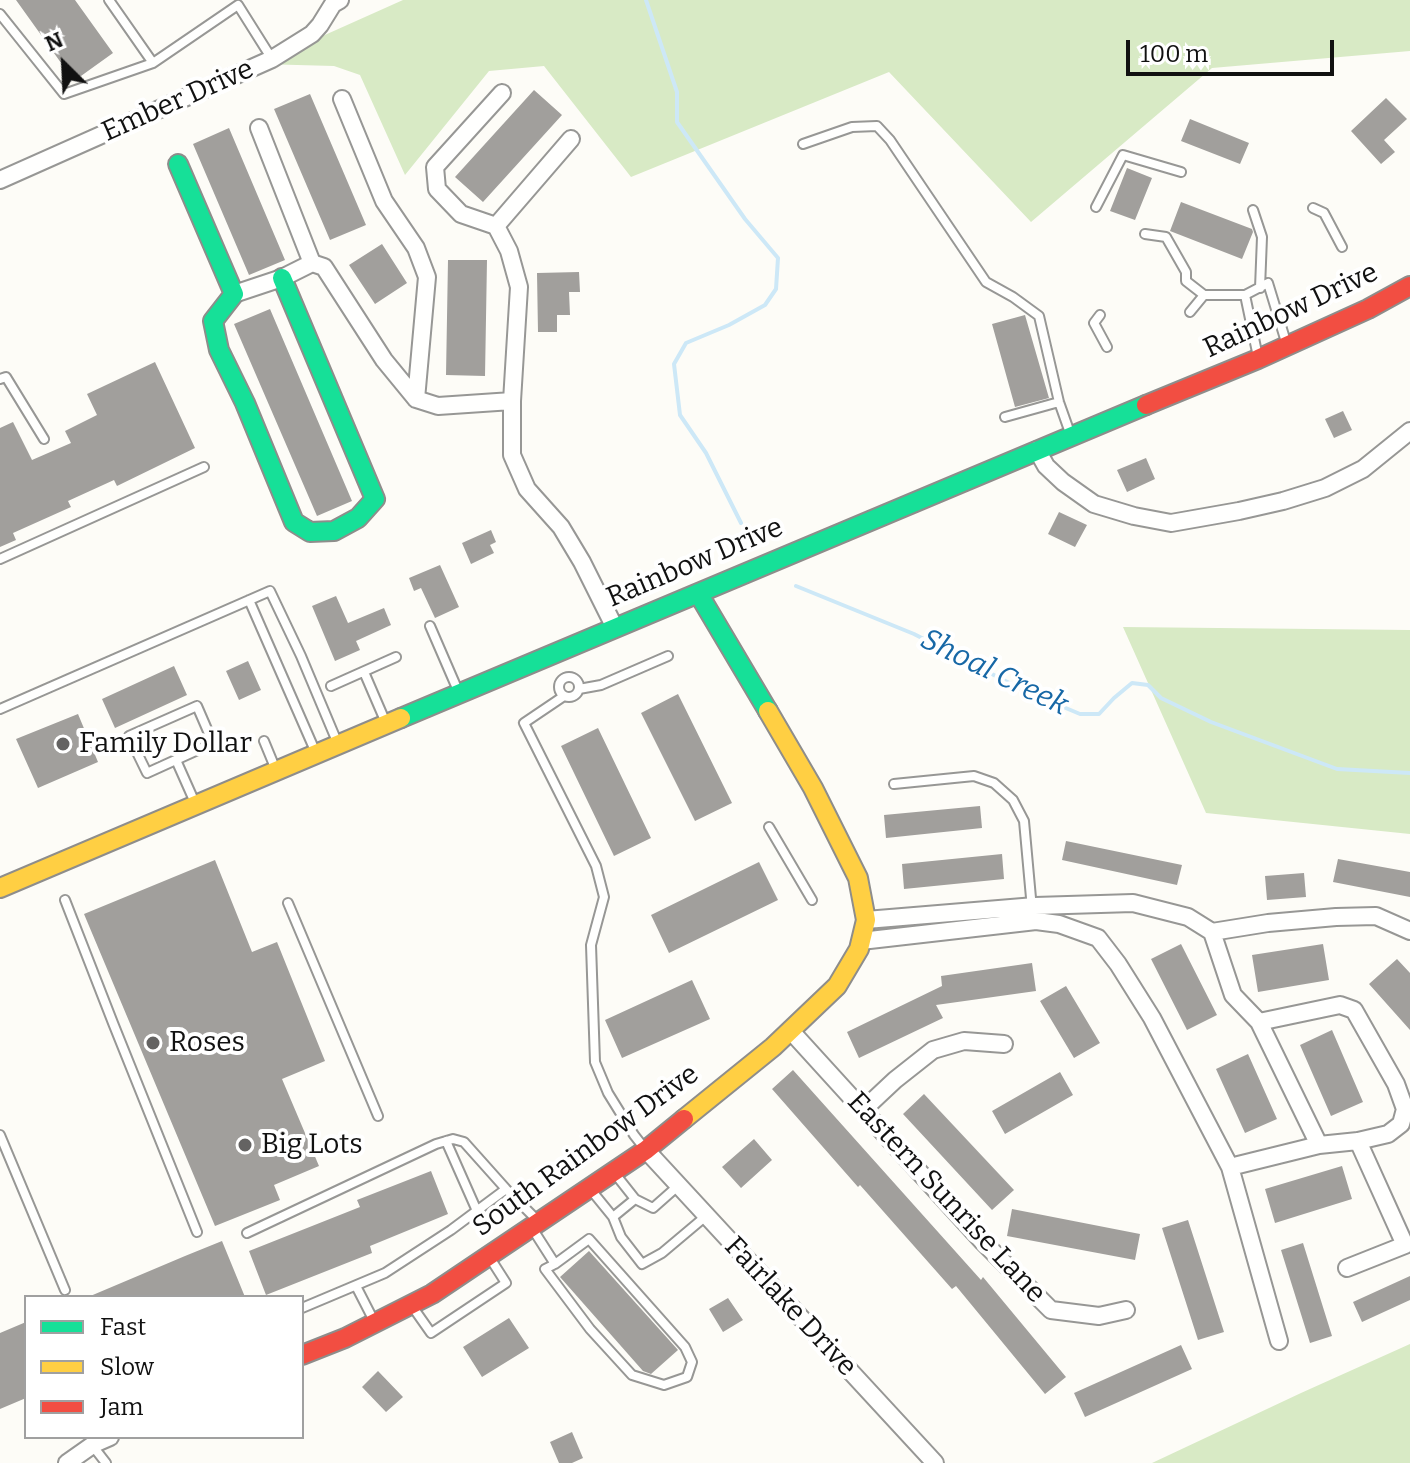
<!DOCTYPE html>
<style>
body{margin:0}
#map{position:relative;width:1410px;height:1463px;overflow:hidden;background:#fdfcf7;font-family:Bitter,serif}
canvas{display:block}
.legend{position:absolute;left:24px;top:1295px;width:280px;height:144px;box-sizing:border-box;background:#fff;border:2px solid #a0a0a0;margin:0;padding:10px 14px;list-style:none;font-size:24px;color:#111}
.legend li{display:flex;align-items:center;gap:16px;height:40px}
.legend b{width:40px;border:2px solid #a0a0a0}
.north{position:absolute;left:24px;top:24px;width:80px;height:80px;-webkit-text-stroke:6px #fff;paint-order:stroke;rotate:336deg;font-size:22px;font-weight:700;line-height:32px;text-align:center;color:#111}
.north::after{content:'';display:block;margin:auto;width:28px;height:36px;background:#111;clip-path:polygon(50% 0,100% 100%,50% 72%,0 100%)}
.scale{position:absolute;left:1126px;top:40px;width:208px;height:36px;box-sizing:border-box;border:4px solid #111;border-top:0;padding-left:10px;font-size:24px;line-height:28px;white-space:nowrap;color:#111;-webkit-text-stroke:6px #fff;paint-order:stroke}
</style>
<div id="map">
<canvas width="1410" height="1463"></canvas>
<ul class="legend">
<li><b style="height:10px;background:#16e098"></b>Fast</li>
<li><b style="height:10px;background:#ffcf43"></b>Slow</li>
<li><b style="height:10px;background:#f24e42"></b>Jam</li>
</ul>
<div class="north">N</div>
<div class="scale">100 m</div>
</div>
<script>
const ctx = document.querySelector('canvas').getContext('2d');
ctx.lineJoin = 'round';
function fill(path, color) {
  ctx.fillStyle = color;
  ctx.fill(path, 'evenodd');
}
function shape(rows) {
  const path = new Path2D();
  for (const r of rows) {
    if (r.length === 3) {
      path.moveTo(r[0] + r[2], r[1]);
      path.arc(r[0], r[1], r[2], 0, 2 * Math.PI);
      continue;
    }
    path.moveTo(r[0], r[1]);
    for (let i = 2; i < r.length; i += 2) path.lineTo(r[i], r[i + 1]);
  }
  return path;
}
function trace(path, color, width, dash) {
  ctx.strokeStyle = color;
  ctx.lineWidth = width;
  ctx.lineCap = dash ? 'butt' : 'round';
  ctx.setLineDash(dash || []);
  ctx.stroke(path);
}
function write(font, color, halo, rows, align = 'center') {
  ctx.font = font + ' Bitter,serif';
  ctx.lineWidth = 8;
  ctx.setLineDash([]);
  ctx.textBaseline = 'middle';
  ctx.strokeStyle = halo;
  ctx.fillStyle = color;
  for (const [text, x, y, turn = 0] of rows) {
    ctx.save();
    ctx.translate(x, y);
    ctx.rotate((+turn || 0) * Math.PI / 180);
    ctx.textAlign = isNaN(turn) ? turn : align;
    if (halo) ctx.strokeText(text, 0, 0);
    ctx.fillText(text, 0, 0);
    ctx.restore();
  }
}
const forest = shape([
 [403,0,1410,0,1410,51,1212,68,1031,222,889,72,631,177,544,66,489,71,405,175,360,75,334,66,260,64],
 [1123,627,1410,630,1410,834,1206,813],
 [1410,1344,1410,1463,1152,1463,1301,1393]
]);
const stream = shape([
 [646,0,677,92,677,122,745,219,778,258,776,289,765,305,729,325,686,343,674,364,680,415,706,453,741,523],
 [796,586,914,634,1023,690,1080,714,1099,714,1114,698,1132,683,1148,685,1161,698,1211,722,1337,769,1410,773]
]);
const building = shape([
 [16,0,75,0,113,53,74,81],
 [534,90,562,115,483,202,455,177],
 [310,94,366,225,330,240,274,109],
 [1386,98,1407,119,1384,140,1395,152,1381,164,1351,131],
 [1190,119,1249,143,1240,164,1181,141],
 [229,128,285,260,249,275,193,144],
 [1127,168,1152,178,1135,220,1110,211],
 [1181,202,1252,229,1253,232,1242,259,1170,231],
 [382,244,407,283,375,304,349,265],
 [448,260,487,260,485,376,446,375],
 [579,272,580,292,569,292,570,315,557,315,557,332,538,332,537,273],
 [270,309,352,501,317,516,234,324],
 [1025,315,1049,398,1015,407,992,324],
 [155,362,195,448,117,486,114,480,68,501,71,507,13,533,16,540,0,547,0,428,13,422,32,460,71,443,65,431,97,415,87,394],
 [1343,411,1352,430,1334,438,1325,419],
 [1146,458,1155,479,1127,492,1117,470],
 [1059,512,1087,525,1075,547,1048,534],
 [491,530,496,542,490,545,494,553,471,564,462,543],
 [440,565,459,607,435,618,421,588,414,591,409,578],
 [336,596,348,623,384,608,391,625,356,641,360,650,335,661,312,606],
 [248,661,261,690,239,700,226,671],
 [174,666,187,695,115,728,102,699],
 [678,694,732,803,695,821,641,713],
 [78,714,98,762,38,788,16,739],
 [598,728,651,838,614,856,561,746],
 [980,806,982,828,886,838,884,815],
 [1066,841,1182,865,1177,885,1062,860],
 [1002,854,1004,879,904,889,902,864],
 [1338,859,1410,872,1410,897,1333,882],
 [215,860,252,952,277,942,325,1061,282,1079,319,1166,274,1185,280,1200,215,1226,84,914],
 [759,862,778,900,669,953,651,915],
 [1304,873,1306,897,1267,900,1265,876],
 [1181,944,1217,1015,1187,1030,1151,959],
 [1323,944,1329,980,1258,992,1252,955],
 [1397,959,1410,973,1410,1030,1369,984],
 [1032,963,1036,991,936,1005,943,1018,859,1058,847,1032,942,986,941,976],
 [692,980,710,1019,622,1058,605,1020],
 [1066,986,1100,1043,1074,1058,1040,1001],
 [1332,1030,1363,1102,1331,1116,1300,1045],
 [1248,1054,1277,1119,1245,1133,1216,1069],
 [793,1070,981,1280,983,1277,1066,1377,1045,1394,956,1286,952,1289,860,1185,858,1187,772,1089],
 [1060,1072,1073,1095,1005,1134,992,1111],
 [924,1094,1014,1190,992,1210,903,1114],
 [754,1139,772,1160,741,1188,722,1167],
 [1342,1166,1352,1199,1275,1223,1265,1189],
 [431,1171,448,1214,370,1246,372,1253,266,1295,249,1251,360,1207,357,1200],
 [1012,1209,1140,1234,1135,1260,1007,1236],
 [1188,1220,1224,1332,1198,1340,1162,1228],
 [222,1241,245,1297,88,1297,185,1256],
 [1303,1243,1332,1336,1310,1343,1281,1250],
 [589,1251,678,1350,651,1374,643,1371,560,1277],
 [1410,1276,1410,1300,1362,1322,1353,1302],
 [728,1298,743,1320,723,1332,709,1309],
 [509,1318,529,1348,482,1377,463,1347],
 [26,1322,26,1398,0,1409,0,1333],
 [1181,1345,1192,1369,1085,1417,1074,1393],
 [378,1371,403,1397,386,1412,362,1387],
 [572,1432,583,1458,572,1463,559,1463,550,1442]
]);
const lane = shape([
 [109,0,153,63],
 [0,14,64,94,153,63,238,5,272,59],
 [803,144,852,127,877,126,890,140,986,282,1013,297,1039,316,1059,402,1070,433],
 [1096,207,1123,155,1181,172],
 [1313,208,1324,213,1342,247],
 [1253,210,1262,237,1260,288],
 [1145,234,1166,237,1186,272,1186,281,1204,295],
 [1245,295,1258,357],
 [1190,312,1204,295,1245,295,1268,283,1286,342],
 [1100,315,1094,323,1107,347],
 [0,379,6,377,44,439],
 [1005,417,1059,402],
 [0,559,204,467],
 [249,600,316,753],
 [430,626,459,693],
 [364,672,386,723],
 [569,687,10],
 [331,686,396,657],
 [579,689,601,685,668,656],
 [564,696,524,723,596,866,604,897,591,945,595,1062,608,1093,634,1135,645,1149],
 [197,706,213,743,147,773,129,736,197,706],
 [0,709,270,591,301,656,338,744],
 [264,741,276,770],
 [176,760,196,805],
 [894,784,974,776,994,783,1013,800,1024,821,1032,909],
 [769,827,812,900],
 [65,900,113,1023,197,1232],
 [288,903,378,1116],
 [0,1135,65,1290],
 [446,1141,477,1211],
 [616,1175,635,1199,653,1208,679,1185],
 [591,1190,613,1217,621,1237,642,1264,662,1253,706,1216],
 [613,1217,635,1199],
 [532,1228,555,1264],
 [247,1233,436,1144,453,1139,464,1142,506,1189,538,1221],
 [589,1239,685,1347,692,1362,687,1377,664,1385,632,1375,590,1329,545,1269,555,1264,589,1239],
 [356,1286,375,1323],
 [412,1306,431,1333,506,1283,490,1258],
 [302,1308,385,1273,451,1230,506,1189],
 [92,1445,106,1463]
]);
const street = shape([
 [502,93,435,167,437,189,461,214,496,226,509,251,519,287,512,401,512,455,527,489,561,527,582,562,615,628],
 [342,99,384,201,416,248,427,277,416,399],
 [259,128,312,263],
 [0,180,272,59,312,34,320,25,333,4,340,0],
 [496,226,571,139],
 [234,294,282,278,312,263,324,267,384,360,416,399,438,406,512,401],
 [1037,450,1046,466,1063,482,1094,504,1134,516,1171,523,1239,511,1283,501,1325,488,1363,469,1410,431],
 [866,920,1035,906,1133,903,1188,917,1212,932],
 [1212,932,1233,995,1259,1022,1319,1145],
 [1212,932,1268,923,1336,917,1376,916,1410,931],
 [861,941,1036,921,1059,924,1098,938,1118,964,1152,1018,1230,1167,1279,1341],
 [790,1030,983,1242,1051,1310,1099,1316,1126,1310],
 [863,1110,895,1080,933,1050,964,1041,1004,1044],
 [646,1150,935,1463],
 [1230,1167,1319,1145,1358,1141,1388,1134,1401,1124,1405,1109,1396,1084,1354,1010,1340,1005,1259,1022],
 [1347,1268,1405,1245,1358,1141],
 [67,1463,94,1444,110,1437]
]);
const fast = shape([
 [178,164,234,294,213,321,219,350,245,403,294,522,310,532,334,531,358,518,375,499,282,278],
 [698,593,768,711],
 [401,718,1146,405]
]);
const slow = shape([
 [0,888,401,718],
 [684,1119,773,1047,837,986,859,949,866,920,858,878,813,788,768,711]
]);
const jam = shape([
 [1146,405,1258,359,1368,309,1410,286],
 [302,1355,345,1338,432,1294,646,1150,684,1119]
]);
const markers = [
 [63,744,8,"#646362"],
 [153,1043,8,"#646362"],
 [245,1145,8,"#646362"]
];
const streetNames = [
 ["Ember Drive",178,101,-24],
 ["Rainbow Drive",1291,311,-25],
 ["Rainbow Drive",695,563,-23],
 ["South Rainbow Drive",586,1151,-36],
 ["Eastern Sunrise Lane",946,1198,47],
 ["Fairlake Drive",790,1307,47]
];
const poiNames = [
 ["Family Dollar",79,744],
 ["Roses",169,1043],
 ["Big Lots",261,1145]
];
const waterNames = [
 ["Shoal Creek",994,673,26]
];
fill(forest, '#d8eac5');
trace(stream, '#cde8f7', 4);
fill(building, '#a19f9c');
trace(lane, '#979795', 12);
trace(street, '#979795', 20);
trace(fast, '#8e8d8b', 22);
trace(slow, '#8e8d8b', 22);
trace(jam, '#8e8d8b', 22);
trace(lane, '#fffffe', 8);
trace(street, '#fffffe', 16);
trace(fast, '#16e098', 18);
trace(slow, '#ffcf43', 18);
trace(jam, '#f24e42', 18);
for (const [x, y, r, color] of markers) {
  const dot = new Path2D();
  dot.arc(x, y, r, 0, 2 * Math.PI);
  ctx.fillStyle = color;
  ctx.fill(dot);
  trace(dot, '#fff', 3);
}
write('28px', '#111', '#fff', streetNames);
write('28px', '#111', '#fff', poiNames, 'left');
write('italic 30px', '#1768a6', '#fff', waterNames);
</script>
